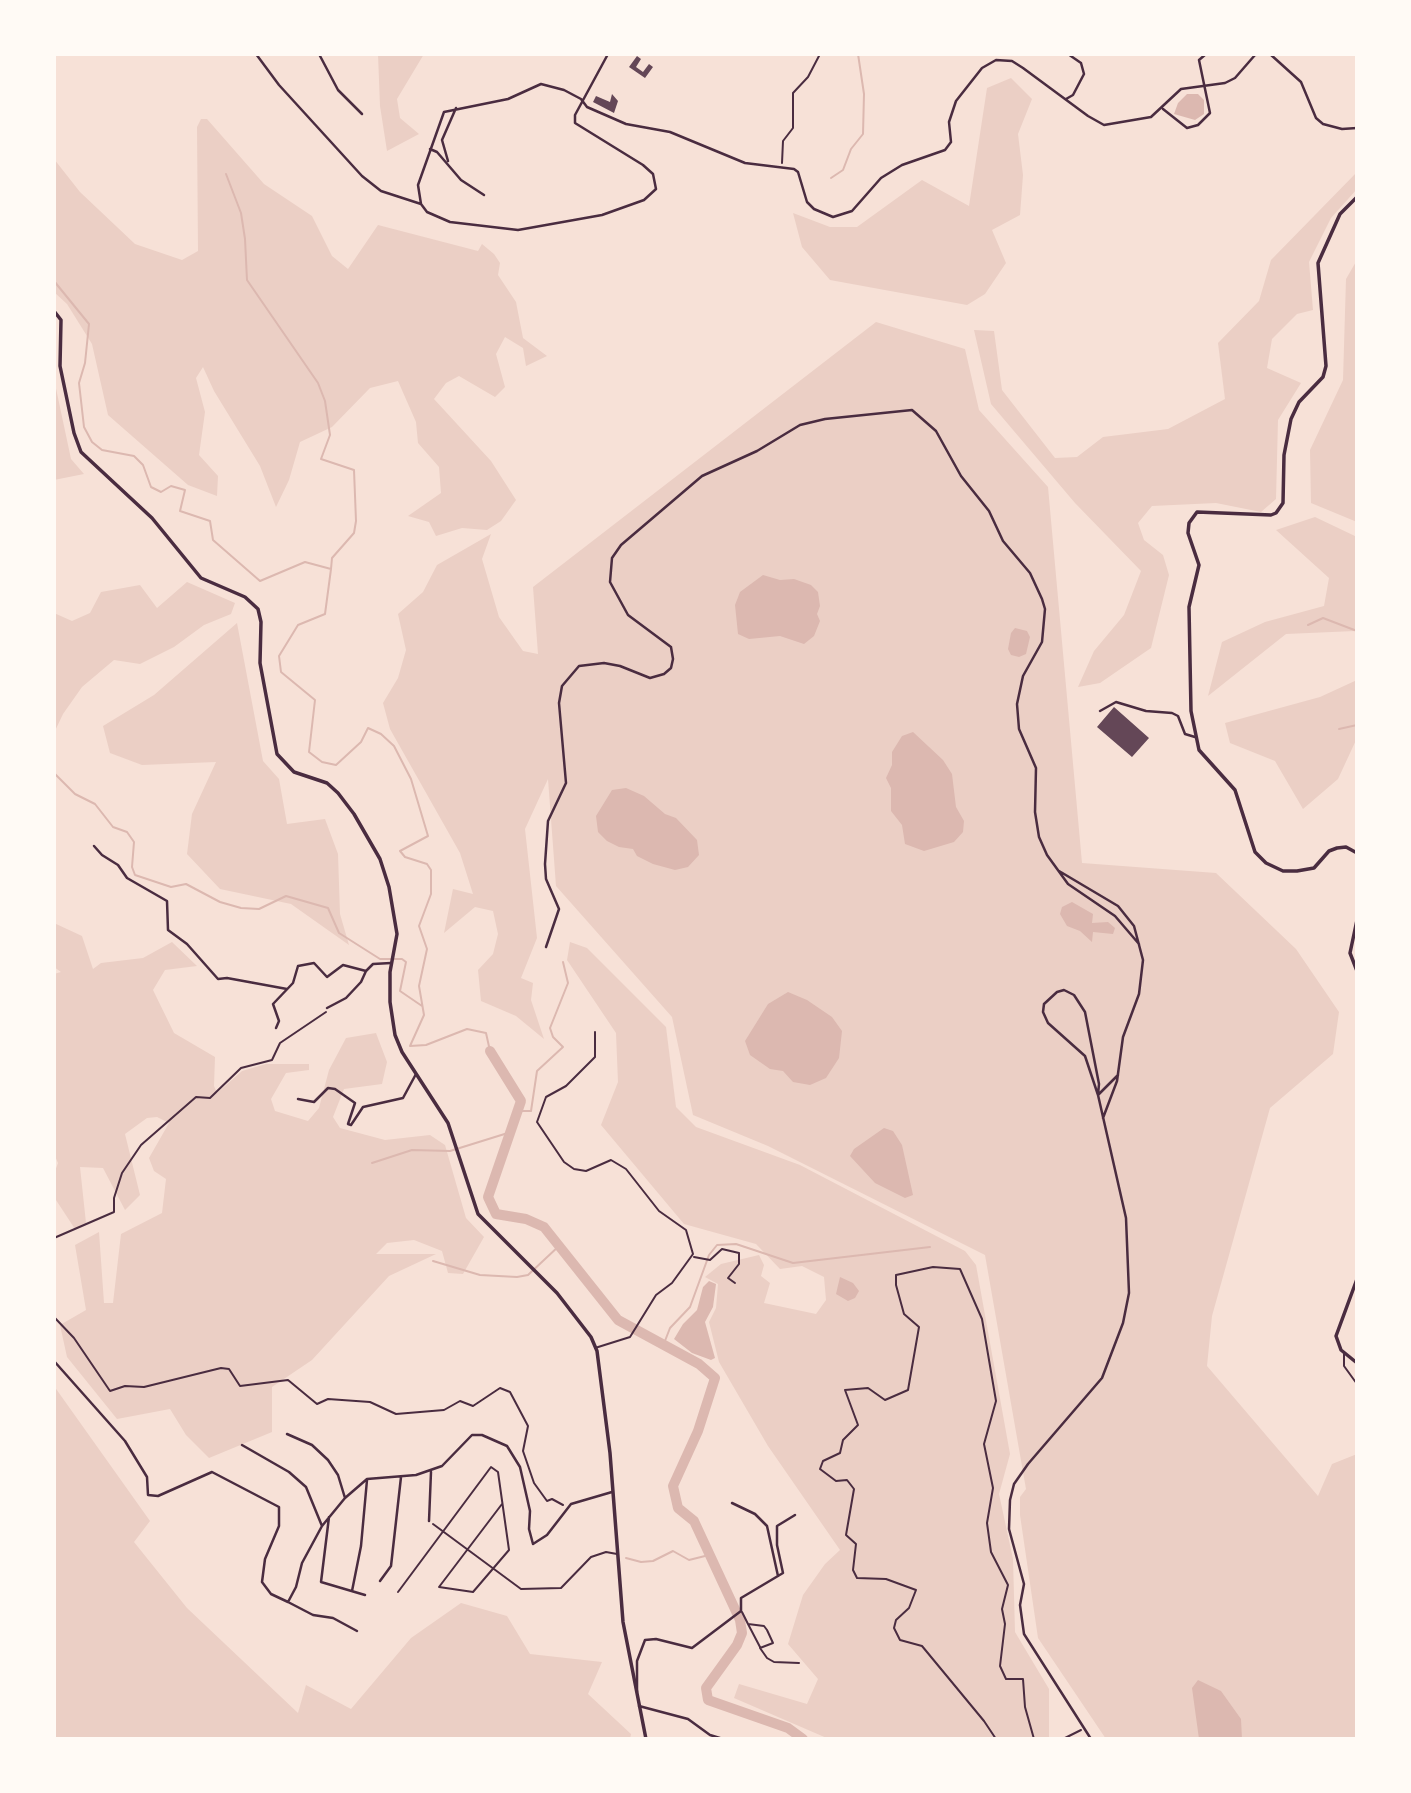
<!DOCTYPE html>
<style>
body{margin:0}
#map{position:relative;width:1411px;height:1793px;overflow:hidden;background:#f7e1d7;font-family:"Varela Round",sans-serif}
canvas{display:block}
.frame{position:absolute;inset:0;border:56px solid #fffaf5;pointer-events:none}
</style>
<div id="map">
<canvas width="1411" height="1793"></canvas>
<div class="frame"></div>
</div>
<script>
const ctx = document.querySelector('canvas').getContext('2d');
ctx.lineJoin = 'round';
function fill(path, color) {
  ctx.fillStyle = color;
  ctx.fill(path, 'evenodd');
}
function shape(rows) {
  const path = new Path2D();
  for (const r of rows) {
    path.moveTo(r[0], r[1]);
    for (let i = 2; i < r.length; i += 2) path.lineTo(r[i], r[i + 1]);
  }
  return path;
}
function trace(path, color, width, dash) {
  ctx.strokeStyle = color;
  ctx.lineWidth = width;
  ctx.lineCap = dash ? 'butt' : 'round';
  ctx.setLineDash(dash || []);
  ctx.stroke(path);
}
const green = shape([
 [378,54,424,54,397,99,400,118,419,134,387,151,380,106],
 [1011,78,1032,99,1018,134,1023,175,1020,215,992,230,1006,263,985,294,967,305,830,280,802,247,793,213,830,227,857,227,922,180,969,206,987,88],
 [201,119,207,119,264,184,312,216,332,256,348,269,378,225,478,251,482,244,494,254,500,263,498,275,516,302,523,338,547,356,526,366,523,348,505,337,496,354,505,387,495,397,459,376,446,383,434,399,491,461,516,500,501,521,487,530,462,528,436,536,429,522,408,516,441,493,439,467,418,443,416,422,398,381,370,388,332,427,300,442,289,480,276,507,260,466,214,391,203,367,196,378,205,412,199,455,218,476,217,496,188,485,108,415,92,344,67,304,54,292,54,159,80,192,135,244,182,260,198,251,197,127],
 [1357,172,1357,189,1331,218,1309,262,1313,310,1297,314,1272,339,1267,368,1301,383,1278,420,1276,499,1261,512,1216,503,1152,506,1138,523,1144,540,1163,555,1169,575,1151,648,1100,683,1078,687,1094,651,1124,615,1141,571,1075,503,991,404,974,330,994,331,1002,390,1055,458,1077,457,1103,437,1168,429,1225,399,1218,343,1259,301,1271,260],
 [1357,260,1357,522,1311,503,1310,450,1343,380,1346,279],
 [876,322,965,349,979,410,1048,487,1082,863,1216,873,1296,949,1339,1012,1333,1054,1270,1108,1212,1316,1207,1366,1318,1496,1332,1464,1357,1454,1357,1739,1106,1739,1038,1638,1020,1515,1020,1497,1026,1489,985,1255,768,1146,693,1115,672,1017,556,886,548,779,525,829,537,938,521,978,533,983,531,1000,544,1039,516,1016,481,1001,478,970,493,954,498,934,493,911,475,907,444,933,453,889,473,894,460,853,390,729,383,703,398,678,406,650,398,614,423,592,437,565,491,534,482,559,499,617,523,651,538,654,533,587],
 [54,379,71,459,84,474,54,480],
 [1315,517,1357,537,1357,639,1355,631,1286,634,1208,696,1222,642,1265,622,1324,606,1329,578,1276,530],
 [187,582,235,603,231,614,204,625,174,647,140,664,114,660,82,687,63,714,54,733,54,613,72,621,90,613,101,592,140,585,157,608],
 [237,623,263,761,279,779,287,824,325,819,338,854,340,914,349,945,291,904,220,889,187,854,192,814,216,762,142,765,110,753,103,726,154,695],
 [1357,680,1357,738,1338,779,1303,809,1275,761,1230,743,1225,723,1320,697],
 [54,923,82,936,93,969,101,963,143,958,172,942,197,966,165,970,153,990,174,1033,215,1057,214,1086,217,1093,242,1071,266,1064,309,1064,309,1070,286,1073,271,1099,275,1111,308,1121,319,1108,329,1070,346,1038,376,1033,387,1062,382,1084,344,1089,333,1117,340,1128,385,1140,430,1135,445,1145,466,1218,484,1237,463,1274,448,1273,442,1251,414,1240,387,1243,376,1254,436,1254,389,1276,312,1360,272,1387,272,1432,209,1458,186,1435,170,1409,117,1419,67,1357,60,1325,86,1310,75,1245,99,1232,104,1303,113,1303,121,1234,162,1213,166,1179,154,1171,149,1158,169,1123,157,1117,147,1118,125,1134,140,1195,125,1210,103,1168,80,1167,86,1223,75,1229,54,1197,54,1174,58,1163,54,1154,54,974,61,972,54,967],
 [570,942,587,948,666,1027,676,1107,696,1127,800,1165,965,1251,976,1265,1010,1454,999,1494,1013,1559,1015,1632,1049,1689,1049,1739,829,1739,734,1698,739,1684,807,1704,818,1679,788,1644,803,1595,825,1564,840,1550,768,1446,719,1362,709,1322,716,1308,718,1284,705,1277,721,1264,759,1255,764,1265,761,1276,770,1283,764,1303,816,1314,826,1300,824,1277,802,1266,780,1269,756,1244,684,1224,601,1125,618,1082,616,1033,567,960],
 [54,1386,150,1521,134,1542,187,1608,298,1713,306,1685,351,1709,411,1638,461,1603,507,1616,530,1654,602,1662,588,1694,631,1734,630,1739,54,1739]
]);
const water = shape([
 [1187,94,1198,94,1204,100,1204,114,1195,120,1174,114,1178,103],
 [763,575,780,580,794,579,811,585,818,592,820,606,817,614,820,621,814,636,804,644,780,636,749,639,738,634,735,605,740,592],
 [1015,628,1027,631,1030,637,1026,654,1019,657,1011,655,1008,649,1011,633],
 [913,732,943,760,952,774,956,807,964,821,963,832,954,842,924,851,905,844,902,825,891,811,891,788,886,778,892,765,892,752,902,736],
 [626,788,644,796,665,814,676,818,697,840,699,855,688,867,675,870,653,864,637,856,633,849,619,847,607,841,598,832,596,816,612,790],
 [1072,902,1093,914,1092,923,1108,922,1115,928,1113,934,1093,932,1092,942,1080,931,1067,926,1060,914,1062,907],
 [788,992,807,1000,832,1017,842,1031,839,1058,826,1078,810,1085,793,1082,783,1071,770,1069,750,1055,745,1041,768,1004],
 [884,1128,893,1131,902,1145,913,1195,905,1198,875,1183,850,1156,854,1149],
 [840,1277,853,1283,859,1291,855,1298,848,1301,836,1294],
 [709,1281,716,1284,713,1307,705,1322,715,1358,711,1360,692,1353,674,1339,683,1324,697,1310,703,1287],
 [1198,1680,1221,1691,1241,1719,1242,1739,1199,1739,1192,1688]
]);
const stream = shape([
 [226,174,241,213,245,239,247,280,318,383,325,401,330,435,321,459,354,470,356,521,354,533,332,558,331,569],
 [831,178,843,170,851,149,863,134,864,94,858,54],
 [54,281,89,324,85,363,79,383,84,427,92,442,102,450,134,456,143,465,151,487,161,492,171,486,185,490,180,511,210,521,213,540,260,581,305,562,331,569,325,614,298,625,279,656,281,672,315,700,309,752,322,762,336,765,361,742,368,728,381,734,394,746,411,779,428,836,400,851,405,857,427,864,431,870,431,894,419,926,427,949,419,986,424,1015,410,1046,426,1045,467,1029,486,1033,490,1051],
 [1308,625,1323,618,1357,631],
 [1339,729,1357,725],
 [54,773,75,794,95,804,113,827,127,832,134,842,132,867,135,875,171,887,186,884,220,902,241,908,259,909,286,896,328,908,339,933,380,959,402,959,406,962,400,991,422,1006],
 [518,1111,531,1111,537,1071,563,1047,553,1037,550,1028,568,983,563,962],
 [372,1163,412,1150,450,1151,511,1132],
 [433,1261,480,1275,517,1277,528,1275,560,1245],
 [663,1346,670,1328,690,1307,709,1255,717,1245,736,1244,793,1263,930,1247],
 [626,1558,641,1562,653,1561,673,1551,689,1560,709,1555]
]);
const river = shape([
 [490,1051,521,1101,488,1197,496,1214,526,1219,544,1227,618,1320,699,1364,715,1378,698,1431,673,1486,678,1508,694,1521,740,1620,742,1633,737,1645,706,1688,708,1700,788,1728,803,1739]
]);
const building = shape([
 [637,56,641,59,636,67,643,72,649,64,653,67,645,78,629,67],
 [612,94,618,101,614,113,593,102,596,96,610,102],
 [1114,707,1149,738,1132,757,1097,727]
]);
const path = shape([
 [782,163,783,141,793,128,793,93,808,77,820,54],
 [54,1238,114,1212,114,1198,122,1173,141,1145,196,1097,210,1098,241,1068,272,1060,280,1043,326,1012],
 [54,1291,54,1313],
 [54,1317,74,1338,110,1391,125,1386,144,1387,221,1368,229,1369,240,1386,288,1380,317,1404,328,1399,370,1402,396,1414,444,1410,460,1401,473,1406,500,1388,510,1392,528,1426,523,1451,534,1483,547,1501,552,1499,563,1505],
 [996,1739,984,1721,922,1646,900,1640,894,1628,896,1620,909,1608,916,1590,886,1579,857,1578,853,1570,856,1544,846,1535,854,1489,847,1480,836,1481,820,1469,823,1461,840,1453,843,1440,858,1425,845,1390,868,1388,885,1400,908,1390,919,1327,904,1314,896,1285,896,1275,933,1267,960,1269,982,1319,996,1401,984,1444,993,1488,987,1523,991,1552,1008,1585,1002,1609,1005,1624,1000,1666,1006,1679,1023,1679,1025,1707,1034,1739],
 [1063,1739,1081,1730]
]);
const service = shape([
 [595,1032,595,1057,566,1086,546,1097,537,1122,564,1162,574,1169,586,1171,611,1160,626,1169,659,1211,686,1230,693,1254,672,1283,656,1295,630,1337,595,1348],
 [694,1257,710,1260,722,1249,739,1253,739,1264,728,1278,735,1283],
 [1344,1354,1344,1366,1357,1384],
 [433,1524,521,1589,561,1588,591,1557,606,1552,617,1554],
 [398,1592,491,1467,498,1472,509,1550,473,1592,439,1587,502,1504],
 [742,1612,748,1624,764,1626,767,1630,773,1643,760,1648,767,1658,774,1662,799,1663],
 [748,1624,760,1647]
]);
const minor = shape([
 [256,54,279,85,362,176,381,191,421,204,427,212,450,222,518,230,602,215,644,200,656,189,653,174,643,165,575,123,575,115,608,54],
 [319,54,338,90,362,114],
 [1270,54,1301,82,1316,118,1323,124,1342,129,1357,128],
 [1066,99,1073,95,1084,74,1081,63,1068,54],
 [1163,109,1187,128,1198,125,1210,113,1199,60,1206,54],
 [430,149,437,152,461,180,484,195],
 [448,161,442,140,456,108],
 [421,204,418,185,444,112,508,99,541,84,564,90,581,99,587,107,626,124,670,132,745,163,794,169,798,172,807,202,814,209,833,217,852,211,881,178,902,165,945,150,951,142,949,122,956,101,982,68,996,60,1012,61,1023,68,1088,116,1104,125,1151,117,1181,89,1225,83,1235,78,1255,55,1261,54],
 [1100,711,1116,702,1146,711,1172,713,1178,716,1185,734,1195,737],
 [94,846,102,855,118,865,127,878,167,901,168,930,187,944,218,979,227,978,287,989],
 [1059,871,1118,906,1134,926,1143,960,1139,994,1123,1037,1117,1081,1103,1118],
 [546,947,559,909,546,879,545,864,548,821,566,783,559,703,562,686,579,666,604,663,620,666,650,678,664,674,671,668,673,659,671,647,628,615,610,582,612,558,621,545,702,476,757,451,800,425,825,419,912,410,936,431,961,476,989,511,1003,541,1030,573,1042,599,1045,609,1042,642,1023,676,1017,704,1019,729,1036,768,1035,812,1039,837,1047,855,1068,884,1115,916,1139,944],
 [327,1008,346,998,361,982,366,971],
 [276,1028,279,1021,273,1004,293,983,298,966,314,963,327,977,343,965,366,971,373,964,391,963],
 [1098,1095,1118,1075],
 [298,1099,314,1102,328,1088,335,1089,355,1103,348,1124,351,1125,363,1107,403,1098,416,1074],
 [54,1361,125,1441,147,1477,148,1495,158,1496,212,1472,279,1507,279,1526,265,1559,262,1582,271,1594,288,1602,296,1587,302,1563,322,1526,345,1498,367,1479,416,1475,442,1466,472,1435,482,1435,507,1446,520,1467,530,1511,529,1529,533,1544,547,1535,571,1504,612,1492],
 [287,1434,312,1445,328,1460,338,1475,345,1498],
 [242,1445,289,1472,306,1487,322,1526],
 [732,1503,755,1514,767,1526,778,1576],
 [329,1517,321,1582,365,1595],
 [429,1521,431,1472],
 [380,1581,391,1566,401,1477],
 [352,1591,361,1546,367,1480],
 [288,1602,313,1615,333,1618,357,1631],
 [637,1692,637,1661,645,1640,656,1639,692,1648,741,1611,741,1598,783,1573,777,1545,777,1526,795,1515],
 [639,1706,688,1719,710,1735,723,1739],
 [1091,1739,1024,1634,1020,1605,1024,1584,1009,1529,1010,1500,1014,1484,1028,1464,1102,1378,1123,1323,1129,1293,1126,1218,1098,1095,1085,1056,1048,1023,1043,1012,1044,1004,1057,992,1064,990,1074,995,1085,1012,1099,1084,1098,1095]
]);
const tertiary = shape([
 [1357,197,1340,214,1318,263,1326,366,1323,377,1299,402,1291,419,1284,455,1283,503,1276,513,1271,515,1197,512,1189,523,1188,533,1199,565,1189,607,1191,711,1199,750,1235,790,1255,852,1266,863,1283,871,1297,871,1314,868,1329,851,1337,848,1346,847,1357,853],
 [54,311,61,320,60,366,74,433,81,452,152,518,201,578,245,597,258,609,261,622,260,663,277,754,294,772,327,783,338,793,354,814,380,859,389,887,397,934,390,972,390,1002,395,1035,402,1052,448,1123,478,1214,557,1293,591,1337,597,1351,610,1453,623,1622,646,1739],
 [1357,920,1350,953,1357,971],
 [1357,1279,1336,1336,1341,1350,1357,1363]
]);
fill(green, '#ebcfc5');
fill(water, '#dcb8b0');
trace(stream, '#dcb8b0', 2);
trace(river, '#dcb8b0', 10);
fill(building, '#644757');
trace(path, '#4a2c40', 2);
trace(service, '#4a2c40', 2);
trace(minor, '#4a2c40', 2.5);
trace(tertiary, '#4a2c40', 3.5);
</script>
